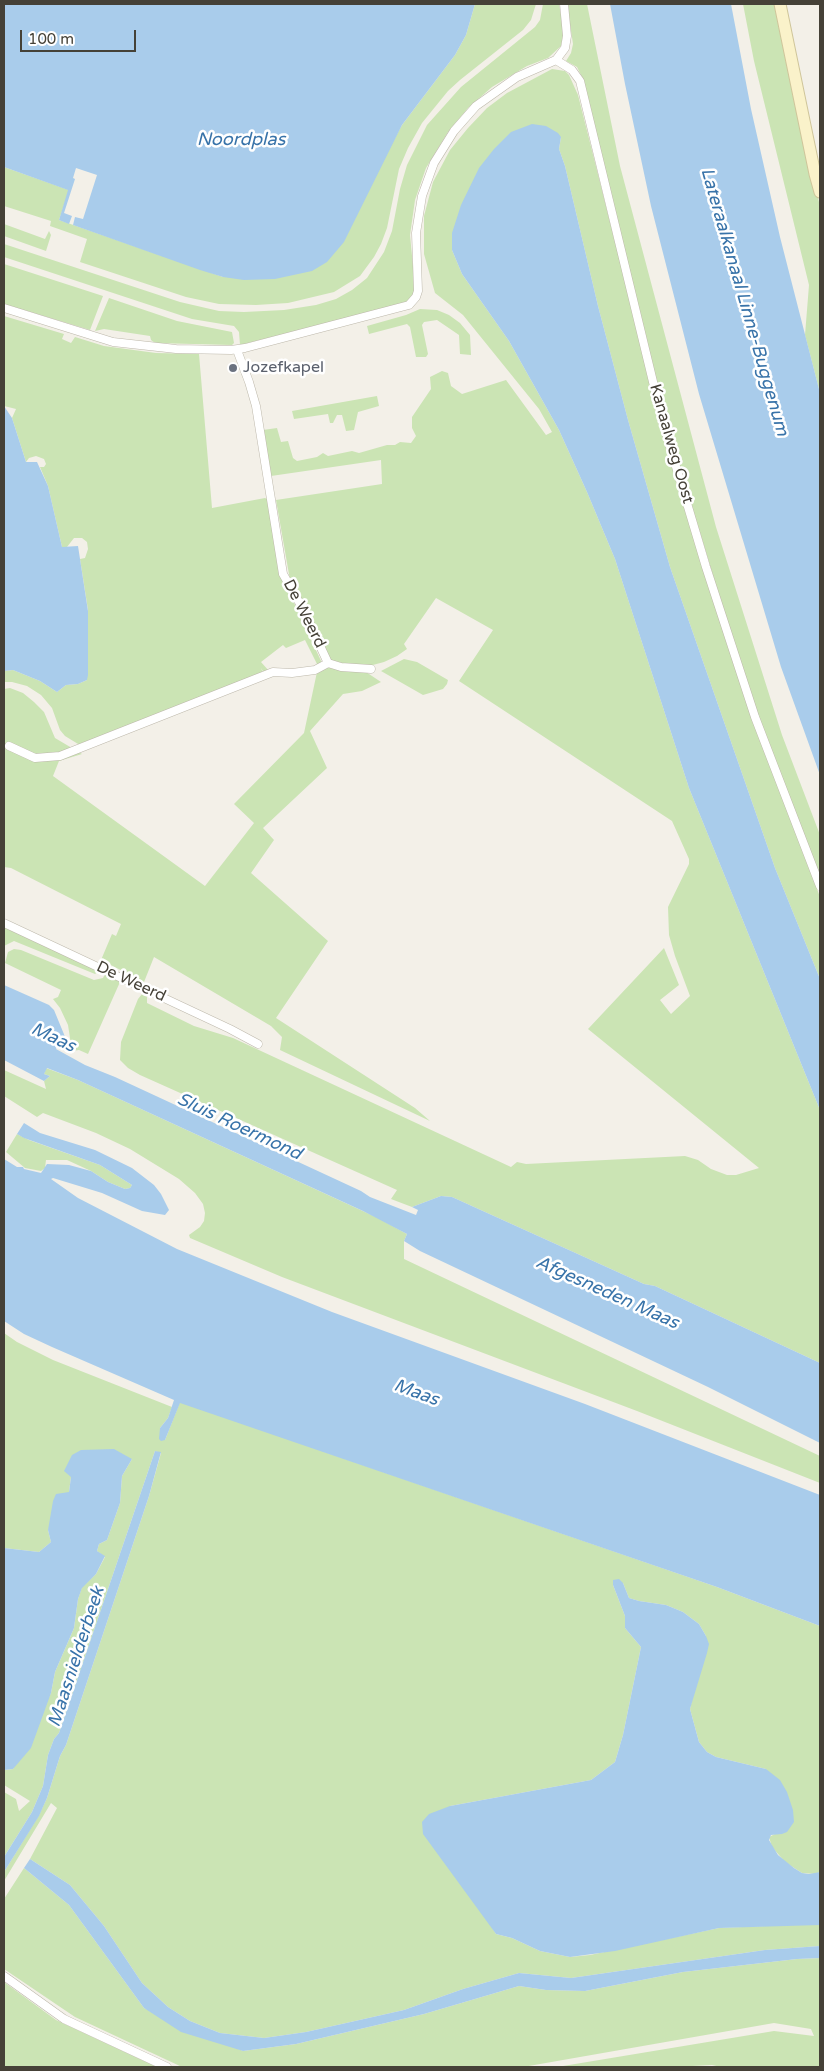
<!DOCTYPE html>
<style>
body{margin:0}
#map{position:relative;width:824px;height:2071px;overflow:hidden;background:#f3f0e8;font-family:"Varela Round",sans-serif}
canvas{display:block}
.frame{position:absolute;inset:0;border:5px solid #454137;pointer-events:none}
.scale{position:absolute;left:20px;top:30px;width:116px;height:22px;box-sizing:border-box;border:2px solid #454137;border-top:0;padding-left:6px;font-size:15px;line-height:18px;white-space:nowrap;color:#454137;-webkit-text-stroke:4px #fff;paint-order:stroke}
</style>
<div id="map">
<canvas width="824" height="2071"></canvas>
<div class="frame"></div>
<div class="scale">100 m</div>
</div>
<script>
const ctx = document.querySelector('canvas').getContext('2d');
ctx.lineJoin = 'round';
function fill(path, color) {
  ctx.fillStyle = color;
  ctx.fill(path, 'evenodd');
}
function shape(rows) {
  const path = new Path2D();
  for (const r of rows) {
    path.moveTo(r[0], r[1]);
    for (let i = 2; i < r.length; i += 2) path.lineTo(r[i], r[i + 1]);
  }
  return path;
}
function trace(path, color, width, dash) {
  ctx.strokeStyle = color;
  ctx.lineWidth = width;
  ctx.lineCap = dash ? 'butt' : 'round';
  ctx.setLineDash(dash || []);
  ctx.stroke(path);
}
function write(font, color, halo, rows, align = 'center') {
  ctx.font = font + ' "Varela Round",sans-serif';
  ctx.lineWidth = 5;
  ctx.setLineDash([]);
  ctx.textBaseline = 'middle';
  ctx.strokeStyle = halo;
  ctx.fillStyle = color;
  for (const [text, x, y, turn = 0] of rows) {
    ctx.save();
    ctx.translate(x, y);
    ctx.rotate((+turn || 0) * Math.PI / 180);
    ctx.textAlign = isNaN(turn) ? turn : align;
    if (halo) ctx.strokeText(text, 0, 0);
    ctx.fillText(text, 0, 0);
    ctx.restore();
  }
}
const green = shape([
 [475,4,536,4,531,20,523,30,460,80,448,91,422,123,408,148,399,169,387,228,381,244,374,257,360,276,334,292,288,303,256,305,219,304,186,297,80,262,87,239,50,226,51,221,4,206,4,167,69,190,59,220,223,277,386,154,402,125,455,55,466,35],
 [543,4,559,4,564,31,561,46,548,58,527,66,492,87,468,108,448,132,426,168,415,200,410,235,415,287,412,297,404,304,240,345,239,332,234,326,192,319,4,257,4,244,180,302,219,311,244,312,284,310,316,305,336,299,352,290,367,278,384,252,392,231,400,189,407,165,427,125,461,87,535,27,540,20],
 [567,4,587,4,620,166,716,527,782,735,820,835,820,881,752,702,661,406,585,93,582,77,577,67,566,61,571,53,573,44],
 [743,4,774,4,795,106,820,206,820,393,805,335,809,285,754,61],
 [552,69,565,71,569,75,578,95,643,353,743,690,820,897,820,979,775,868,670,567,628,420,598,306,565,166,559,149,561,137,452,250,462,274,509,341,559,430,587,492,615,559,689,788,820,1110,820,1363,655,1286,644,1284,452,1197,441,1196,412,1207,391,1199,397,1190,140,1075,128,1068,120,1060,121,1042,138,999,142,994,144,994,147,997,147,1003,194,1026,233,1038,511,1167,517,1162,526,1164,685,1156,698,1160,711,1169,727,1175,736,1175,759,1168,588,1029,664,948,679,985,660,1000,671,1014,690,996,675,956,669,935,668,907,689,864,689,859,672,821,459,681,493,630,436,598,404,644,407,649,397,656,384,662,369,666,333,662,328,658,290,580,276,500,382,484,381,460,271,476,263,430,277,428,281,442,288,441,293,458,297,461,317,457,323,453,328,456,352,451,359,453,387,445,395,445,400,442,411,443,416,436,412,428,412,417,431,389,430,377,442,371,448,373,451,386,462,394,506,380,546,435,552,432,539,409,463,315,435,293,424,254,424,216,433,182,450,150,468,128,487,108,507,93],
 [4,224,45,239,49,231,51,235,46,251,4,236],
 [4,264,103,296,90,330,4,304],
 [109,298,177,321,232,332,234,343,232,345,155,343,151,340,150,336,104,329,95,331],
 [420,309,437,310,449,315,460,323,470,335,471,355,460,354,459,335,437,320,424,322,422,325,428,354,426,357,416,357,410,327,407,324,369,334,367,326,406,315],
 [4,316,64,334,62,339,71,343,75,337,104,346,156,353,199,354,212,508,265,498,267,499,281,575,322,663,318,666,305,640,286,648,283,645,261,662,269,671,264,673,261,668,263,673,83,747,65,736,60,730,52,708,41,695,27,686,12,682,4,682,4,671,13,670,40,681,57,692,66,685,78,684,87,680,88,610,80,559,85,558,88,549,87,542,82,538,74,538,67,547,62,547,48,486,40,467,44,467,46,464,44,459,36,456,29,458,26,462,12,418,16,409,4,406],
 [377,396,379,406,358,412,354,430,346,431,342,415,337,415,333,423,330,423,328,414,294,419,292,411],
 [404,659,417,662,448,680,447,684,443,689,423,695,381,671],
 [330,667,366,672,381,682,362,691,343,694,310,731,327,768,263,828,274,840,251,873,328,941,276,1018,415,1108,430,1121,280,1050,282,1037,271,1026,154,957,144,982,101,960,112,934,116,936,121,924,11,868,4,867,4,689,10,688,23,693,34,702,44,712,55,738,82,754,59,761,53,776,205,886,254,823,234,804,304,733,317,672],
 [4,925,101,970,95,974,14,941,4,946],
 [14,949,21,950,94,980,103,978,106,972,120,982,88,1054,79,1050,72,1051,68,1025,60,1008,53,999,58,997,61,990,5,963,8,952],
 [46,1068,78,1080,378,1218,407,1234,404,1241,404,1259,820,1456,820,1483,637,1411,282,1277,190,1238,189,1235,200,1227,204,1221,205,1213,203,1204,195,1193,179,1179,130,1149,96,1133,43,1113,37,1117,4,1096,4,1070,46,1089,44,1081,50,1076,44,1074],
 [17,1134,29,1140,100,1165,132,1185,130,1188,125,1189,108,1182,91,1171,67,1160,46,1160,45,1168,41,1171,25,1168,6,1152],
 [4,1333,17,1342,53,1360,172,1407,168,1418,160,1428,165,1440,180,1402,717,1587,820,1626,820,1872,815,1874,802,1873,785,1862,772,1847,769,1837,775,1834,782,1834,766,1769,716,1757,707,1752,699,1742,690,1709,706,1636,699,1624,683,1612,666,1605,639,1601,629,1598,623,1583,613,1585,625,1616,625,1628,641,1647,623,1735,615,1762,591,1780,450,1806,487,1919,496,1934,512,1938,540,1951,570,1957,590,1955,719,1928,789,1925,820,1925,820,1946,765,1950,571,1978,519,1973,463,1989,404,2010,306,2032,264,2038,220,2033,190,2021,168,2007,142,1983,104,1926,70,1885,30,1859,57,1808,51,1803,4,1881,4,1872,39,1815,47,1798,60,1756,66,1745,149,1496,161,1453,155,1451,59,1733,54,1739,48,1755,43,1786,32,1812,4,1857,4,1792,16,1799,19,1811,30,1801,4,1785,4,1770,13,1769,51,1693,55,1672,74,1628,78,1599,82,1587,96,1574,105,1557,97,1551,99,1544,107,1540,120,1503,122,1476,132,1459,71,1477,69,1492,48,1530,51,1542,39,1552,4,1548],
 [24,1868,69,1905,144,2008,243,2051,296,2044,424,2014,519,1986,546,1990,585,1991,683,1972,797,1959,820,1958,820,2067,721,2067,712,2065,673,2067,557,2067,774,2031,814,2036,811,2029,774,2023,523,2067,182,2067,75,2017,4,1969,4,1899],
 [4,1982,56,2020,157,2067,5,2067]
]);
const water = shape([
 [4,4,475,4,466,35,455,55,402,125,344,242,327,262,312,271,275,279,244,280,223,277,200,270,73,225,75,217,83,219,97,175,76,168,73,178,75,179,64,213,72,216,69,224,59,220,68,190,4,167],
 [610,4,731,4,751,109,780,237,820,393,820,775,781,667,699,394,651,206,625,84],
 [532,124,546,126,558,133,561,137,559,149,565,166,598,306,628,420,670,567,775,868,820,979,820,1110,689,788,615,559,587,492,559,430,509,341,462,274,452,250,452,233,461,205,479,168,494,149,511,132],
 [4,406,12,418,26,462,37,462,48,486,62,547,78,546,88,611,88,675,87,680,78,684,66,685,57,692,40,681,13,670,4,671],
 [4,985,49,1005,54,1010,68,1044,67,1048,58,1043,56,1049,85,1065,115,1077,361,1191,370,1197,416,1215,418,1210,412,1207,441,1196,452,1197,644,1284,655,1286,820,1363,820,1443,708,1387,420,1251,404,1241,407,1234,363,1211,78,1080,47,1068,44,1074,50,1076,44,1081,4,1060],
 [24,1123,40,1133,95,1150,132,1168,154,1185,161,1194,169,1210,165,1215,142,1211,102,1193,53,1178,51,1179,78,1198,177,1249,332,1312,585,1404,820,1495,820,1626,717,1587,180,1403,165,1440,161,1441,159,1439,160,1428,168,1418,174,1400,52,1347,24,1334,4,1321,4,1187,5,1184,4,1183,4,1159,17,1167,23,1167,24,1169,41,1173,47,1164,69,1165,91,1171,108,1182,125,1189,130,1188,132,1185,100,1165,24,1138,17,1134],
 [114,1449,132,1459,122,1476,120,1503,107,1540,99,1544,97,1551,105,1556,96,1574,82,1588,78,1599,74,1628,55,1672,51,1693,31,1748,13,1769,4,1770,4,1548,39,1552,51,1542,48,1530,53,1501,56,1494,69,1492,71,1477,64,1471,72,1455,81,1450],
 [155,1451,161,1452,149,1496,66,1745,60,1756,47,1798,39,1816,4,1872,4,1857,32,1812,43,1786,48,1755,54,1739,59,1733],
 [619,1579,623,1583,629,1598,639,1601,666,1605,683,1612,699,1624,706,1636,709,1644,707,1653,690,1709,699,1742,707,1752,716,1757,766,1769,780,1780,787,1792,793,1810,794,1822,787,1832,782,1834,771,1835,769,1840,778,1855,794,1868,802,1873,809,1874,820,1872,820,1925,719,1928,615,1951,570,1957,540,1951,512,1938,496,1934,423,1834,422,1822,429,1814,450,1806,591,1780,615,1762,623,1735,641,1647,625,1628,625,1616,613,1585,613,1580],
 [30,1859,70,1885,104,1926,142,1983,168,2007,190,2021,220,2033,264,2038,306,2032,404,2010,463,1989,519,1973,571,1978,765,1950,820,1946,820,1958,797,1959,683,1972,585,1991,546,1990,519,1986,424,2014,296,2044,243,2051,181,2032,144,2008,69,1905,24,1868]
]);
const street = shape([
 [556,60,572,70,580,81,663,423,706,567,755,717,820,886],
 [4,308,113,342,176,349,231,350,245,348,409,305,416,297,418,291,416,233,422,196,434,163,454,131,476,106,517,77,556,60,565,48,567,36,564,4],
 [237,350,249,382,256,406,283,574,303,609,328,663],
 [328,663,341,667,371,669],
 [9,746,35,758,60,756,273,672,292,673,315,670,328,663],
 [4,923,230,1029,258,1044],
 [4,1976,64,2019,167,2067]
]);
const secondary = shape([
 [780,4,815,174,820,192]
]);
const markers = [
 [233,368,5,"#6b7280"]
];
const worshipNames = [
 ["Jozefkapel",243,368]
];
const streetNames = [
 ["Kanaalweg Oost",671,444,74],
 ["De Weerd",304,614,63],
 ["De Weerd",131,982,25]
];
const waterNames = [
 ["Noordplas",241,140],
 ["Lateraalkanaal Linne-Buggenum",744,302,74],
 ["Maas",53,1038,25],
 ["Sluis Roermond",239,1127,25],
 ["Afgesneden Maas",607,1293,24],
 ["Maas",416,1393,20],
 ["Maasnielderbeek",77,1657,-72]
];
fill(green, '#cbe4b4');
fill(water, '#a9cceb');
trace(street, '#bdb8ab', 9);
trace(secondary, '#cfc59a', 13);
trace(street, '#fff', 8);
trace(secondary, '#faf2ca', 11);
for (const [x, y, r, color] of markers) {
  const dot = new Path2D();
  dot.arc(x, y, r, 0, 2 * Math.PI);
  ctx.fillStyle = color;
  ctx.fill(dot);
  trace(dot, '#fff', 2);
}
write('16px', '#5b616d', '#fff', worshipNames, 'left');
write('16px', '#454137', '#fff', streetNames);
write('italic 18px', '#3873a9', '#fff', waterNames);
</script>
